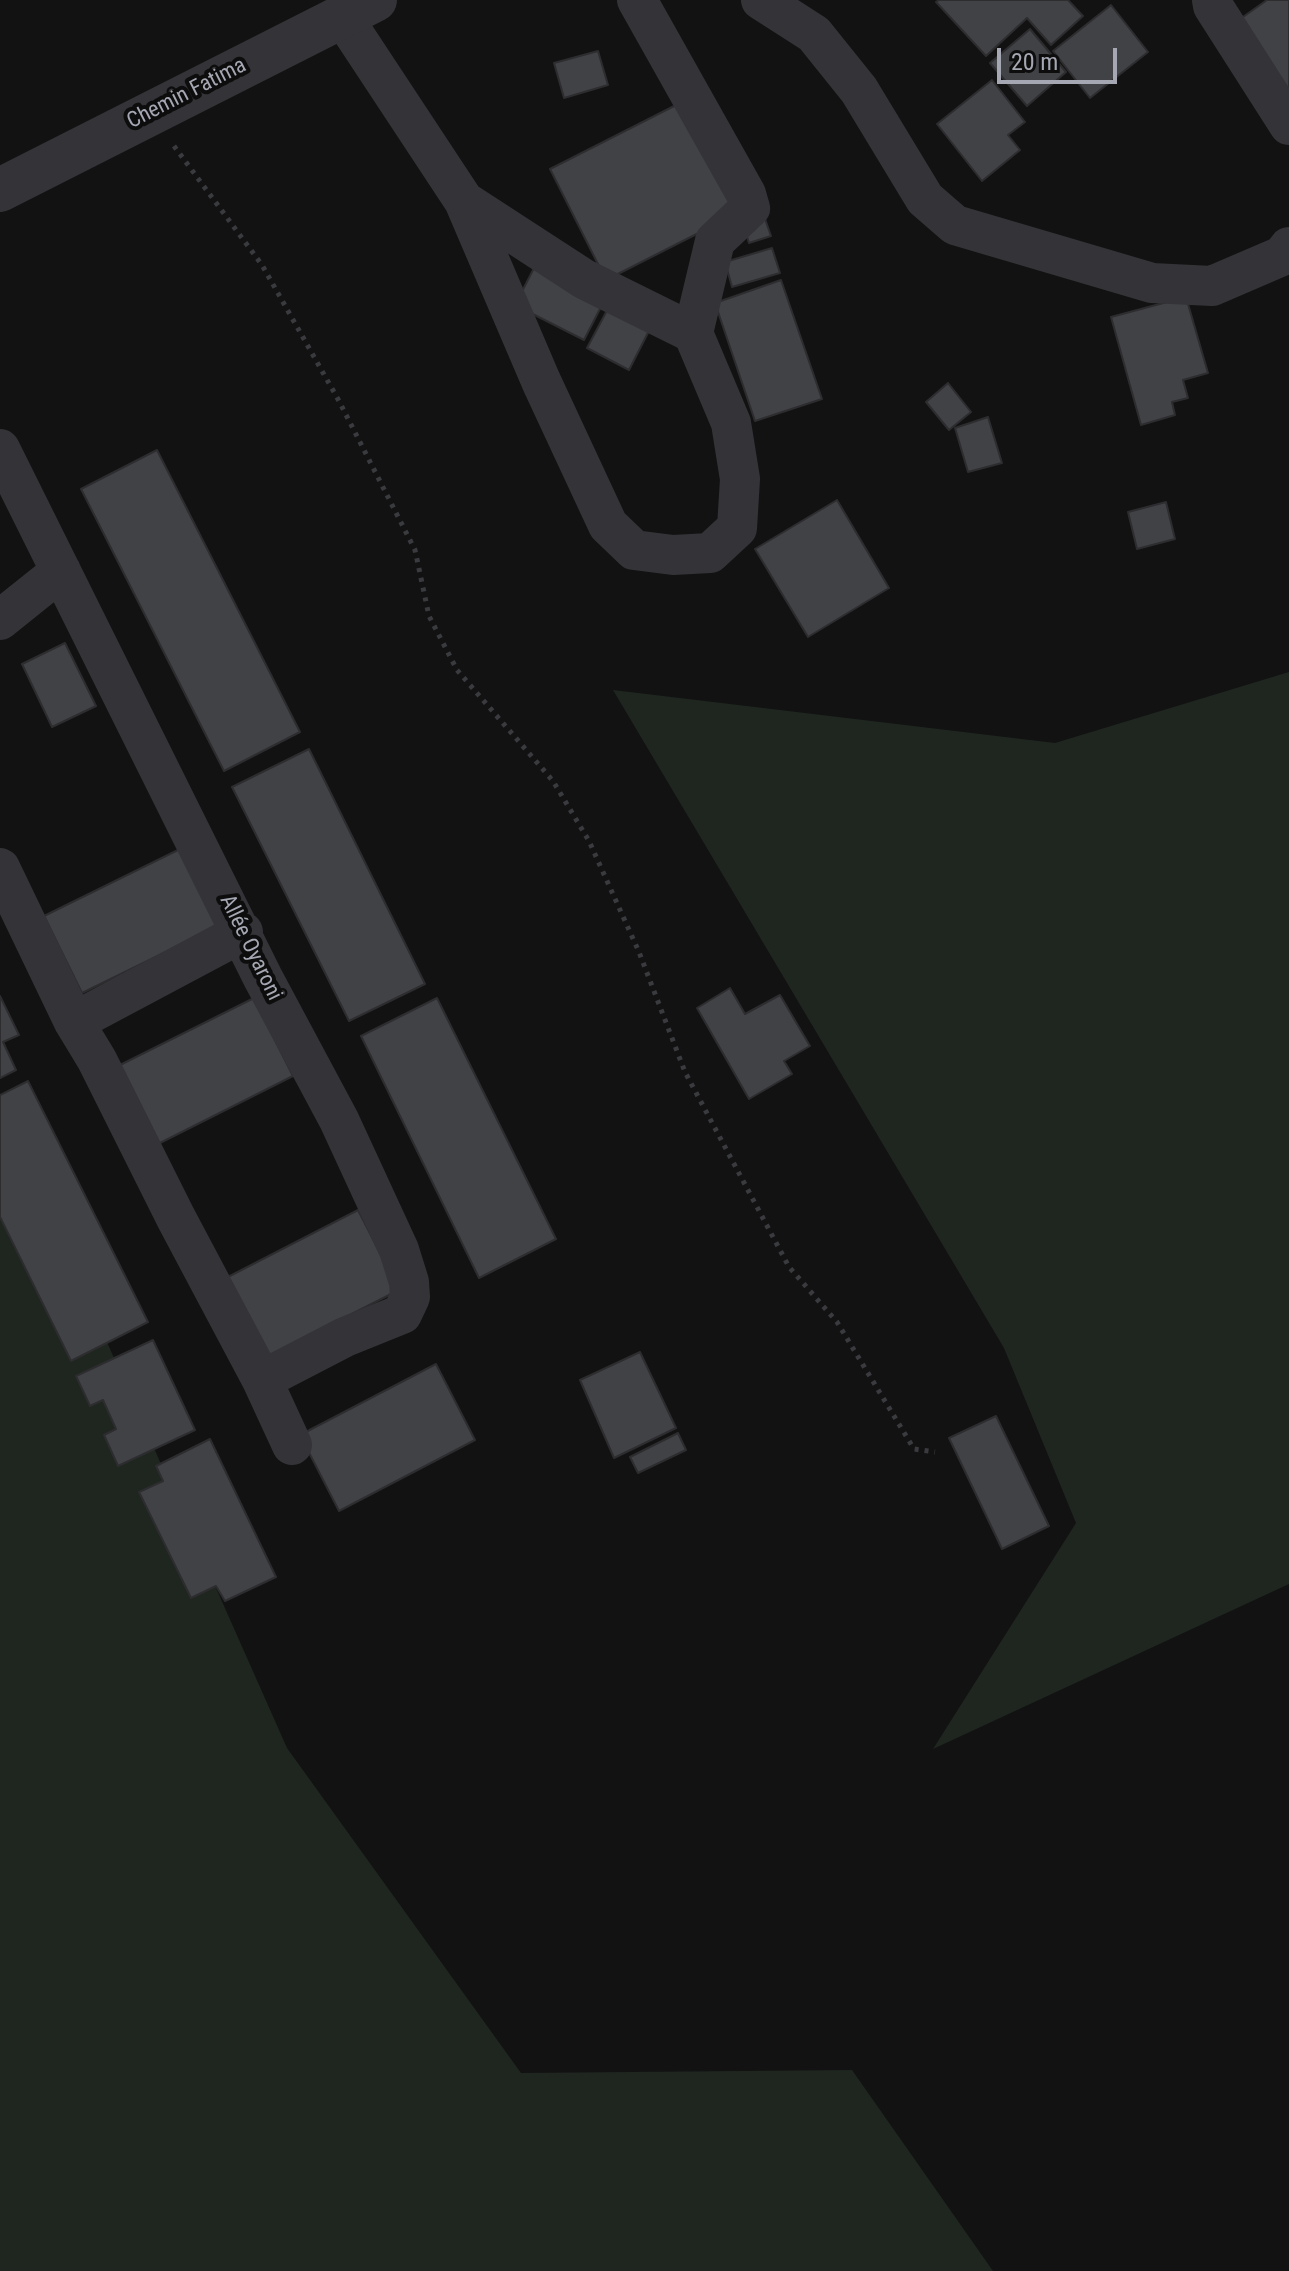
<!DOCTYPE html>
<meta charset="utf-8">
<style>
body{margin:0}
#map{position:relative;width:1289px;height:2271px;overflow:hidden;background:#121213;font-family:"Roboto Condensed",sans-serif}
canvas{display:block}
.scale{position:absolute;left:997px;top:48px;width:120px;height:36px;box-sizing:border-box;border:4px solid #a5a8b2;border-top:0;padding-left:10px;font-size:24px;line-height:28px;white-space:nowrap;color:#a5a8b2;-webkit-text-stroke:6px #0d0d0e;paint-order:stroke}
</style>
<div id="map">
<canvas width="1289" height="2271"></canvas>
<div class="scale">20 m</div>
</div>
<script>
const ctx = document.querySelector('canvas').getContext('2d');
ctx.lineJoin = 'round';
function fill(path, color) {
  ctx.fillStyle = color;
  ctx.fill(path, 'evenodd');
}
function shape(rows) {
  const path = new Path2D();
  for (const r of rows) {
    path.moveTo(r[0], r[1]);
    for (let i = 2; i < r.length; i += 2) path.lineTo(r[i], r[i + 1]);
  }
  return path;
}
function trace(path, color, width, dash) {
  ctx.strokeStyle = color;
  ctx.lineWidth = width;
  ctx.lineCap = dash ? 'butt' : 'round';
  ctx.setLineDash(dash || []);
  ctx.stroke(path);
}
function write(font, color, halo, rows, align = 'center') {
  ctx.font = font + ' "Roboto Condensed",sans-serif';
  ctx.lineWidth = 8;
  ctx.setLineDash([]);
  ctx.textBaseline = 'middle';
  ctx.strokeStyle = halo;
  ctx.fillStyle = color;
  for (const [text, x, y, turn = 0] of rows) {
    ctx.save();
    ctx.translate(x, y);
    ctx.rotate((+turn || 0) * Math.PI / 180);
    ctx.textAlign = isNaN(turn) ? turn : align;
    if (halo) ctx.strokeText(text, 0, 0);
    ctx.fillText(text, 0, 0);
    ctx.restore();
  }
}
const green = shape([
 [1289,672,1289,1584,933,1749,1076,1523,1004,1348,613,690,1055,743],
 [0,1175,67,1252,287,1748,521,2073,852,2070,993,2271,0,2271]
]);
const building = shape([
 [939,0,1068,0,1083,16,1051,45,1027,18,986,56,936,2,939,0],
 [1267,0,1289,0,1289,117,1226,29,1267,0],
 [1111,5,1148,52,1090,98,1053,51,1111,5],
 [1030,29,1066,72,1027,106,990,63,1030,29],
 [598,51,608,85,564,98,554,63,598,51],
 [992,80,1025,122,1008,135,1020,150,982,181,937,124,992,80],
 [684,101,740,212,606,280,550,169,684,101],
 [763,213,771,236,749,243,742,221,763,213],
 [772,248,780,273,732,287,725,262,772,248],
 [534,268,603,303,584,340,515,305,534,268],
 [781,280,822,399,755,421,715,303,781,280],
 [1186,297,1208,373,1183,380,1188,398,1172,402,1175,415,1141,425,1111,317,1186,297],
 [612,301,653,323,629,370,587,348,612,301],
 [948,383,971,412,949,430,926,402,948,383],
 [988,417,1002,463,968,472,955,428,988,417],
 [157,450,300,732,224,771,81,489,157,450],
 [837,500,889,588,808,637,755,549,837,500],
 [1166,502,1175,539,1137,549,1128,512,1166,502],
 [65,643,96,706,52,727,22,664,65,643],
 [309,749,425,984,349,1021,232,787,309,749],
 [180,849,217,927,82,993,44,916,180,849],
 [730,988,745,1014,780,995,810,1046,784,1061,792,1074,749,1099,697,1008,730,988],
 [0,996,19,1035,3,1042,16,1070,0,1078,0,996],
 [254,998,293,1076,158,1144,118,1066,254,998],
 [437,998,556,1239,479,1278,361,1036,437,998],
 [28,1081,148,1322,71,1361,0,1217,0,1095,28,1081],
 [358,1210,399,1290,265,1358,224,1279,358,1210],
 [153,1340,195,1430,118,1466,104,1435,116,1429,103,1400,90,1406,76,1376,153,1340],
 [640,1352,676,1428,614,1458,580,1380,640,1352],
 [436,1364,475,1440,339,1511,300,1435,436,1364],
 [996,1416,1049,1526,1002,1549,949,1438,996,1416],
 [678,1433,686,1450,638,1473,630,1457,678,1433],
 [210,1439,276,1577,225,1601,216,1586,191,1598,139,1492,163,1481,156,1466,210,1439]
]);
const path = shape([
 [174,146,262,265,339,401,415,550,429,616,457,670,553,781,589,841,639,952,685,1072,789,1267,837,1322,914,1449,935,1452]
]);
const minor = shape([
 [637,0,746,194,750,208,715,241,693,333],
 [761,0,814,34,859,90,925,199,955,225,1152,283,1212,286,1282,256,1289,247],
 [1212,0,1213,6,1289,125],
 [342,16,464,201,541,381,608,525,634,550,673,555,710,553,737,528,740,479,731,423,693,333,584,279,464,201],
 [0,449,263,978,339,1120,399,1250,409,1282,410,1297,402,1314,345,1337,262,1380],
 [0,620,61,571],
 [0,868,74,1022,97,1060,176,1218,262,1380,292,1445],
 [74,1022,243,932]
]);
const tertiary = shape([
 [0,190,375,0]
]);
const streetNames = [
 ["Chemin Fatima",187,94,-27],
 ["Allée Oyaroni",250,948,64]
];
fill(green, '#1f2620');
fill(building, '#414246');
trace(building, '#2d2c2f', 2);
trace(path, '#3a3b3f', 5, [4, 6]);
trace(minor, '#343438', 40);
trace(tertiary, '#343438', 44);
write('22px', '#a5a8b2', '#0d0d0e', streetNames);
</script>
